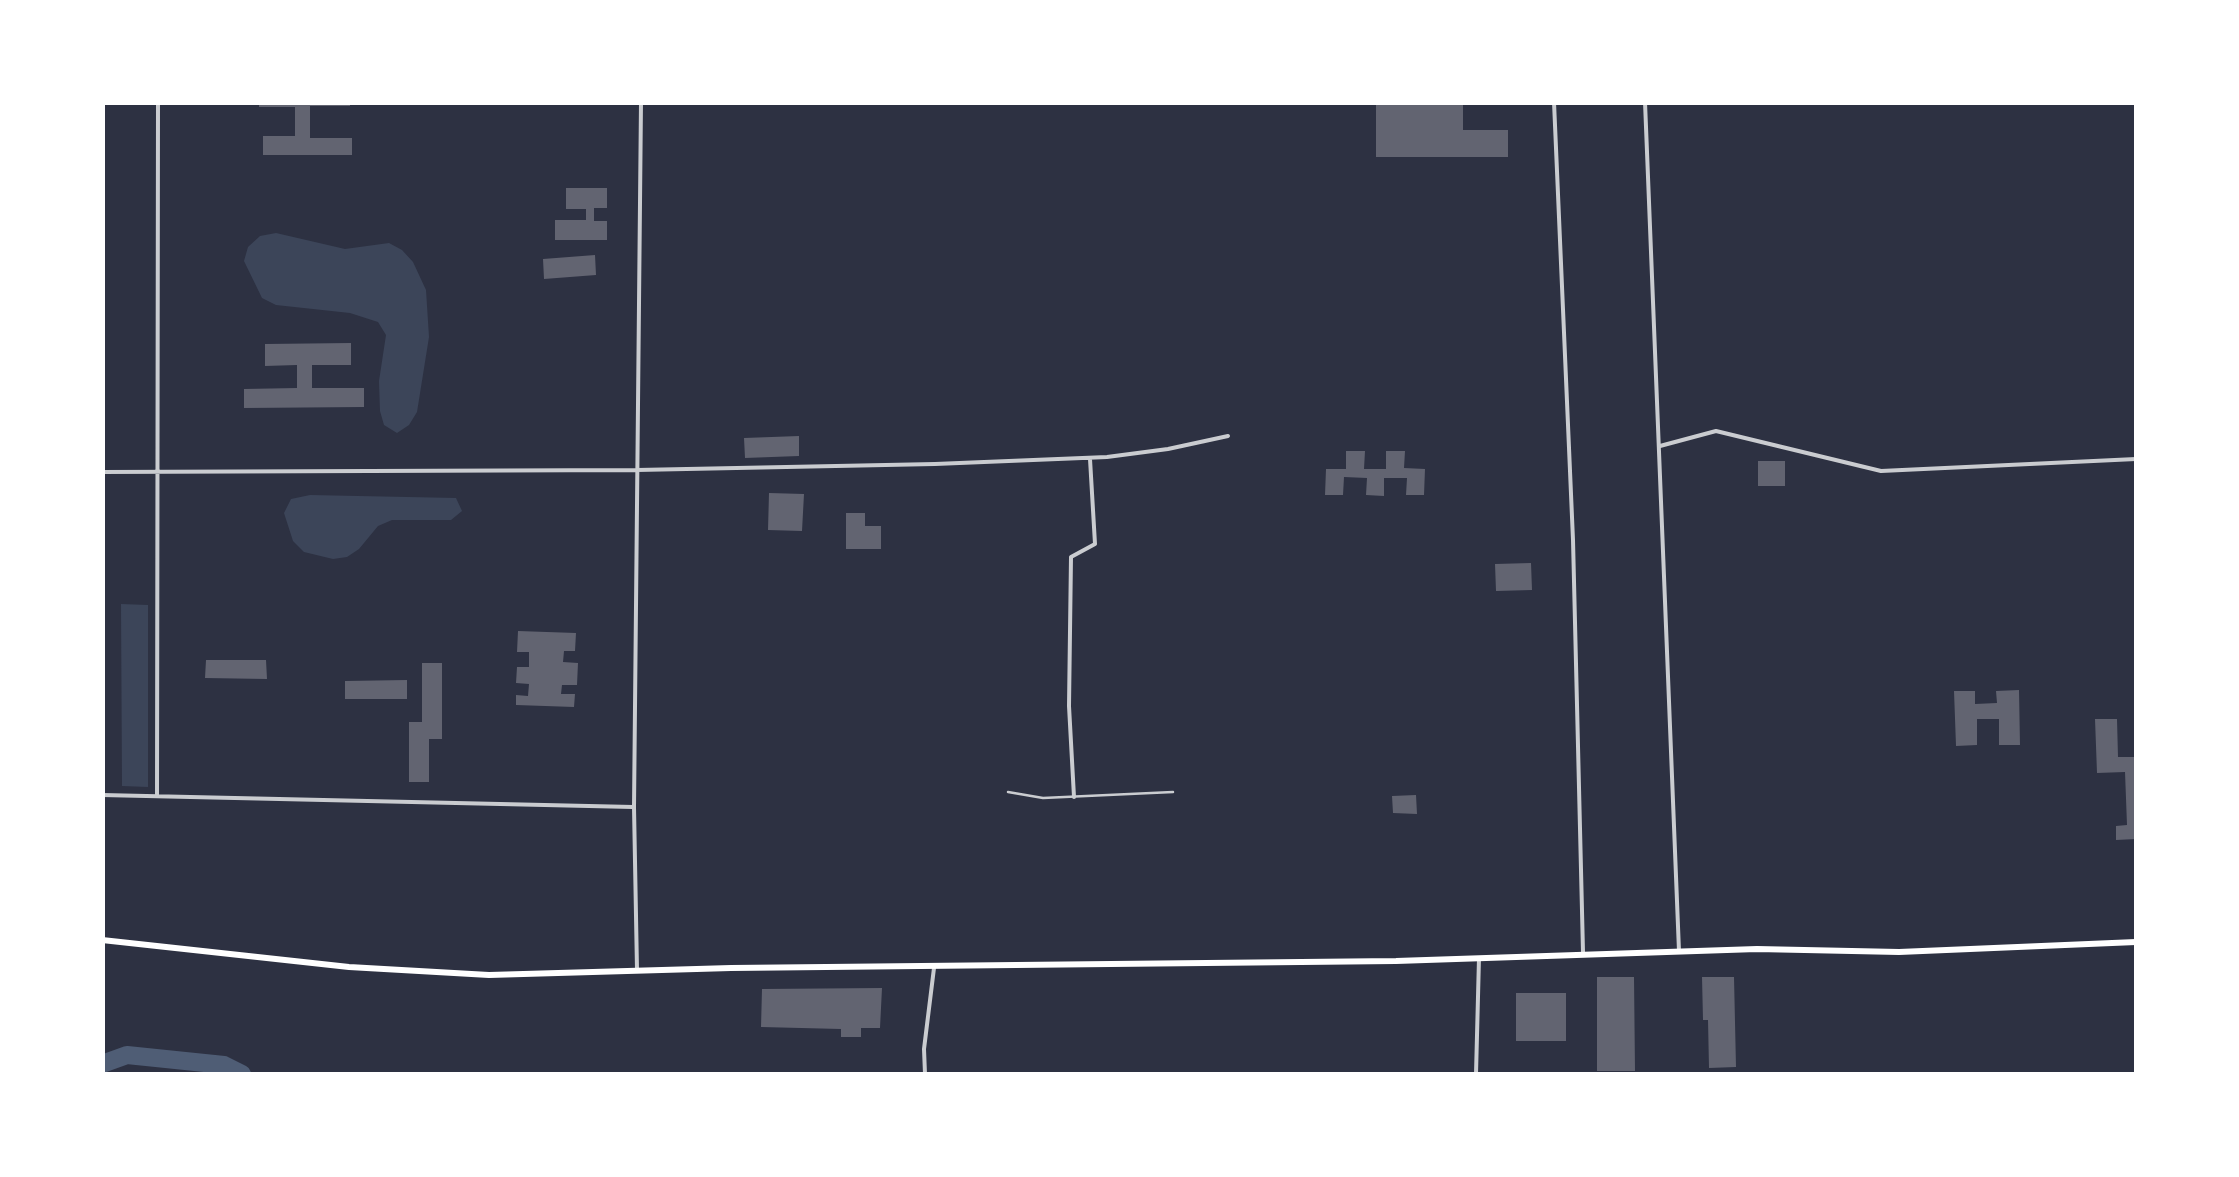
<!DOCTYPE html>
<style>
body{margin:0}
#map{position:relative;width:2239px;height:1177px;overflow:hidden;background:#2d3142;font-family:"DM Sans",sans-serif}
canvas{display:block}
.frame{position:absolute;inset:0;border:105px solid #fff;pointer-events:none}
</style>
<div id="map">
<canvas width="2239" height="1177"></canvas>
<div class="frame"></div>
</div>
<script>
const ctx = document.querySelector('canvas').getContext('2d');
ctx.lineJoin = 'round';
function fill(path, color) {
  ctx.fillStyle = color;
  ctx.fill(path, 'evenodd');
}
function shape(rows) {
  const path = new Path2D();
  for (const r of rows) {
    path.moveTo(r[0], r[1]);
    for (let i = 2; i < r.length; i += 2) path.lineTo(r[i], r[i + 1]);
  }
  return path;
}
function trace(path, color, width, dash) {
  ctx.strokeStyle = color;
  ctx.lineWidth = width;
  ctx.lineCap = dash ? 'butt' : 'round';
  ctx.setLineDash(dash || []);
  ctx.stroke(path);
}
const green = shape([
 [276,233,345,249,389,243,402,250,413,262,426,290,429,337,417,412,409,425,397,433,384,425,380,411,379,381,386,335,378,322,350,313,276,305,262,298,244,261,248,247,260,236],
 [310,495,456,498,462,511,451,520,392,520,378,526,359,549,347,557,333,559,304,552,293,541,284,513,291,499],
 [121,604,148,605,148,787,122,786]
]);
const river = shape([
 [102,1064,127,1055,224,1065,242,1074]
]);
const building = shape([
 [259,102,350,102,350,106,310,106,310,138,352,138,352,155,263,155,263,136,295,136,295,107,259,107],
 [1376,102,1463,102,1463,130,1508,130,1508,157,1376,157],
 [566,188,607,188,607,208,594,208,594,221,607,221,607,240,555,240,555,220,586,220,586,209,566,209],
 [595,255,596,275,544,279,543,259],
 [351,343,351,365,312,365,312,388,364,388,364,407,244,408,244,389,297,388,297,365,265,366,265,344],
 [799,436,799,456,745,458,744,438],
 [1346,451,1365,451,1364,469,1386,469,1386,451,1405,451,1404,468,1425,469,1424,495,1406,495,1407,478,1384,478,1384,496,1366,495,1367,478,1344,477,1343,495,1325,495,1326,469,1346,469],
 [1758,461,1785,461,1785,486,1758,486],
 [769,493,804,494,802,531,768,530],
 [846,513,865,513,865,526,881,526,881,549,846,549],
 [1531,563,1532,590,1496,591,1495,564],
 [518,631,576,633,575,651,564,651,563,662,578,663,577,685,562,685,561,694,575,694,574,707,516,705,516,695,528,696,529,684,516,683,517,667,529,667,529,652,517,652],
 [206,660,266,660,267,679,205,678],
 [422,663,442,663,442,739,429,739,429,782,409,782,409,722,422,722],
 [407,680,407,699,345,699,345,681],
 [2019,690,2020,745,1999,745,1999,719,1977,719,1977,745,1956,746,1954,691,1975,691,1975,704,1997,703,1996,691],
 [2095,719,2117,719,2118,757,2136,757,2136,839,2116,840,2116,826,2127,825,2125,772,2097,773],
 [1416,795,1417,814,1393,813,1392,796],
 [1597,977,1634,977,1635,1071,1597,1071],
 [1702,977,1734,977,1736,1067,1709,1068,1708,1020,1703,1020],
 [882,988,880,1028,861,1028,861,1037,841,1037,841,1029,761,1027,762,989],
 [1516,993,1566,993,1566,1041,1516,1041]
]);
const service = shape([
 [1008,792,1043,798,1173,792]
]);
const minor = shape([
 [1554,102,1573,540,1583,952],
 [1645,102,1679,951],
 [1660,446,1716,431,1881,471,2136,459],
 [102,472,637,470,935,464,1107,457,1168,449,1228,436],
 [102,795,633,807],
 [157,796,158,102],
 [1074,797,1069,706,1071,557,1095,544,1090,459],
 [637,970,634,807,641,102],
 [925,1074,924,1049,934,968],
 [1476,1074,1479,958]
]);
const primary = shape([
 [102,940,349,967,489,975,731,968,1396,961,1757,949,1899,952,2136,942]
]);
fill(green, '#3c4559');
trace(river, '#4f5d75', 18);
fill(building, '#626471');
trace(service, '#caccd0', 2.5);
trace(minor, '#caccd0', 4);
trace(primary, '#fff', 6);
</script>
